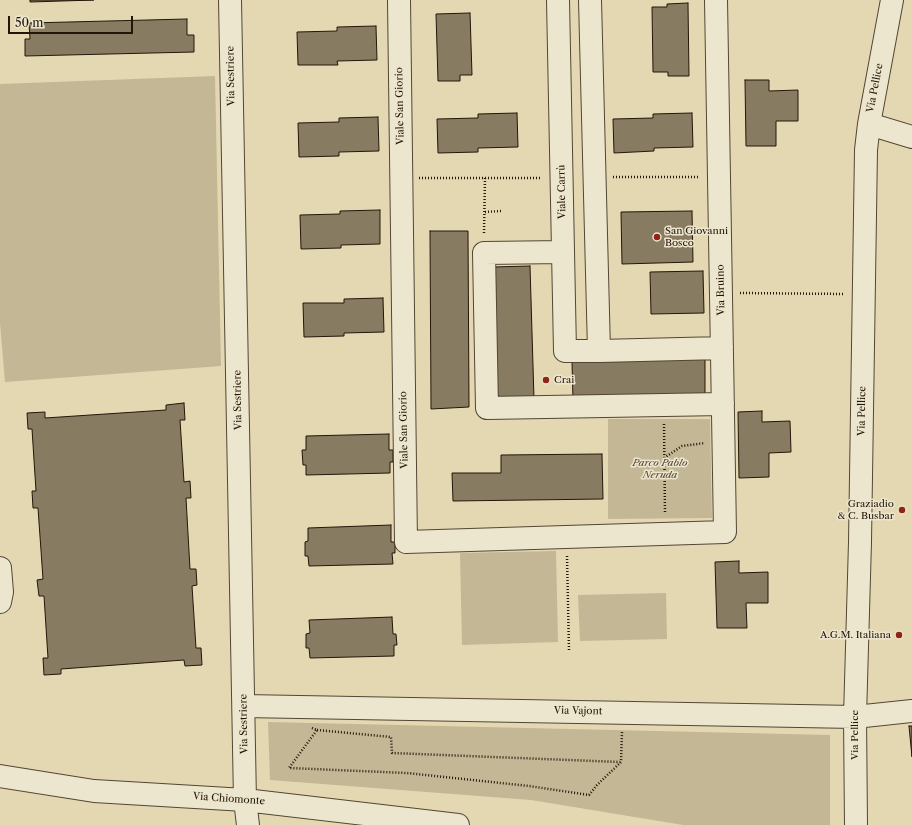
<!DOCTYPE html>
<meta charset="utf-8">
<style>
body{margin:0}
#map{position:relative;width:912px;height:825px;overflow:hidden;background:#e4d8b3;font-family:"Libre Caslon Text",serif}
canvas{display:block}
.scale{position:absolute;left:8px;top:16px;width:125px;height:18px;box-sizing:border-box;border:2px solid #231609;border-top:0;padding-left:5px;font-size:12px;line-height:14px;white-space:nowrap;color:#231609;-webkit-text-stroke:3px #ede6ce;paint-order:stroke}
</style>
<div id="map">
<canvas width="912" height="825"></canvas>
<div class="scale">50 m</div>
</div>
<script>
const ctx = document.querySelector('canvas').getContext('2d');
ctx.lineJoin = 'round';
function fill(path, color) {
  ctx.fillStyle = color;
  ctx.fill(path, 'evenodd');
}
function shape(rows) {
  const path = new Path2D();
  for (const r of rows) {
    path.moveTo(r[0], r[1]);
    for (let i = 2; i < r.length; i += 2) path.lineTo(r[i], r[i + 1]);
  }
  return path;
}
function trace(path, color, width, dash) {
  ctx.strokeStyle = color;
  ctx.lineWidth = width;
  ctx.lineCap = dash ? 'butt' : 'round';
  ctx.setLineDash(dash || []);
  ctx.stroke(path);
}
function write(font, color, halo, rows, align = 'center') {
  ctx.font = font + ' "Libre Caslon Text",serif';
  ctx.lineWidth = 3;
  ctx.setLineDash([]);
  ctx.textBaseline = 'middle';
  ctx.strokeStyle = halo;
  ctx.fillStyle = color;
  for (const [text, x, y, turn = 0] of rows) {
    ctx.save();
    ctx.translate(x, y);
    ctx.rotate((+turn || 0) * Math.PI / 180);
    ctx.textAlign = isNaN(turn) ? turn : align;
    if (halo) ctx.strokeText(text, 0, 0);
    ctx.fillText(text, 0, 0);
    ctx.restore();
  }
}
const green = shape([
 [215,76,221,366,5,382,0,323,0,84],
 [608,419,710,419,712,518,608,519],
 [556,551,558,642,462,645,460,553],
 [666,593,667,639,580,641,578,595],
 [268,722,830,735,830,825,683,825,531,800,270,780]
]);
const building = shape([
 [30,0,94,0,30,2,30,0],
 [688,3,689,76,668,76,668,72,653,72,652,7,667,7,667,4,688,3],
 [470,13,472,75,460,75,460,81,438,81,436,14,470,13],
 [187,19,187,35,194,35,194,52,25,56,25,39,30,39,29,23,187,19],
 [376,26,377,60,337,61,338,65,298,65,297,32,337,31,337,27,376,26],
 [745,80,769,80,769,91,798,90,798,121,776,121,776,146,746,146,745,80],
 [517,113,518,147,478,148,478,152,438,153,437,119,478,118,478,114,517,113],
 [692,113,693,147,654,148,654,151,614,153,613,119,653,118,653,114,692,113],
 [378,117,379,151,339,152,339,156,299,157,298,123,339,122,339,118,378,117],
 [380,210,380,244,341,245,341,248,301,249,300,215,340,214,340,211,380,210],
 [692,211,693,262,622,264,621,212,692,211],
 [430,231,468,231,469,407,431,409,430,231],
 [530,266,534,399,497,401,493,267,530,266],
 [703,271,704,313,651,314,650,272,703,271],
 [383,298,384,332,344,333,344,336,304,337,303,303,344,303,344,299,383,298],
 [705,359,705,397,573,400,572,362,705,359],
 [184,403,185,420,180,420,184,482,190,481,191,498,186,498,190,569,196,569,197,585,192,586,196,648,201,648,202,665,185,666,184,660,61,669,61,674,44,675,43,658,48,658,44,596,39,596,37,580,43,579,38,508,33,508,32,491,36,491,32,429,28,429,27,413,45,412,45,418,166,410,166,405,184,403],
 [762,411,762,422,790,421,791,452,769,453,769,477,739,478,738,412,762,411],
 [389,434,389,450,393,450,393,462,390,462,390,473,306,475,306,465,303,465,302,450,306,450,306,436,389,434],
 [602,454,603,499,453,501,452,473,501,473,501,455,602,454],
 [391,525,391,542,395,542,395,553,392,553,393,564,309,566,308,556,305,556,305,542,308,541,308,528,391,525],
 [739,561,739,573,768,572,768,603,746,603,747,628,717,628,715,562,739,561],
 [392,617,393,634,396,634,397,645,394,645,394,656,310,658,309,648,306,648,306,634,310,633,309,620,392,617],
 [909,726,912,726,912,757,909,726]
]);
const path = shape([
 [613,177,700,177],
 [419,178,542,178],
 [485,212,501,211],
 [484,233,485,178],
 [740,293,845,294],
 [664,424,665,514],
 [664,458,682,446,705,443],
 [567,556,569,651],
 [312,728,317,730,289,768,407,773,529,786,589,795,597,785,621,762,622,732],
 [317,730,391,737,392,753,620,762]
]);
const minor = shape([
 [230,0,245,800,248,825],
 [399,0,406,542,725,532,716,0],
 [558,0,565,351,599,351,590,0],
 [869,124,912,137],
 [563,252,484,253,487,408,723,404],
 [599,351,722,348],
 [0,568,2,592,0,602],
 [244,706,855,717,912,711],
 [0,776,94,791,245,800,458,825],
 [856,825,855,717,860,542,866,150,869,124,892,0]
]);
const markers = [
 [657,237,4,"#8f2418"],
 [546,380,4,"#8f2418"],
 [902,510,4,"#8f2418"],
 [899,635,4,"#8f2418"]
];
const streetNames = [
 ["Via Sestriere",231,76,-91],
 ["Via Pellice",875,88,-79],
 ["Viale San Giorio",400,106,-91],
 ["Viale Carrù",562,192,-91],
 ["Via Bruino",721,290,-91],
 ["Via Sestriere",238,400,-91],
 ["Via Pellice",862,411,-89],
 ["Viale San Giorio",404,430,-91],
 ["Via Vajont",578,711,1],
 ["Via Sestriere",244,724,-91],
 ["Via Pellice",855,735,-90],
 ["Via Chiomonte",229,799,4]
];
const poiNames = [
 ["San Giovanni",665,231],
 ["Bosco",665,243],
 ["Crai",554,380],
 ["Graziadio",894,504,"right"],
 ["& C. Busbar",894,516,"right"],
 ["A.G.M. Italiana",891,635,"right"]
];
const parkNames = [
 ["Parco Pablo",660,463],
 ["Neruda",660,475]
];
fill(green, '#c3b796');
fill(building, '#877b61');
trace(building, '#231609', 1);
trace(minor, '#534634', 24);
trace(path, '#231609', 2.5, [1, 2]);
trace(minor, '#ede6ce', 22);
for (const [x, y, r, color] of markers) {
  const dot = new Path2D();
  dot.arc(x, y, r, 0, 2 * Math.PI);
  ctx.fillStyle = color;
  ctx.fill(dot);
  trace(dot, '#ede6ce', 1.5);
}
write('10px', '#231609', '#ede6ce', streetNames);
write('10px', '#231609', '#ede6ce', poiNames, 'left');
write('italic 10px', '#534633', '#ede6ce', parkNames);
</script>
